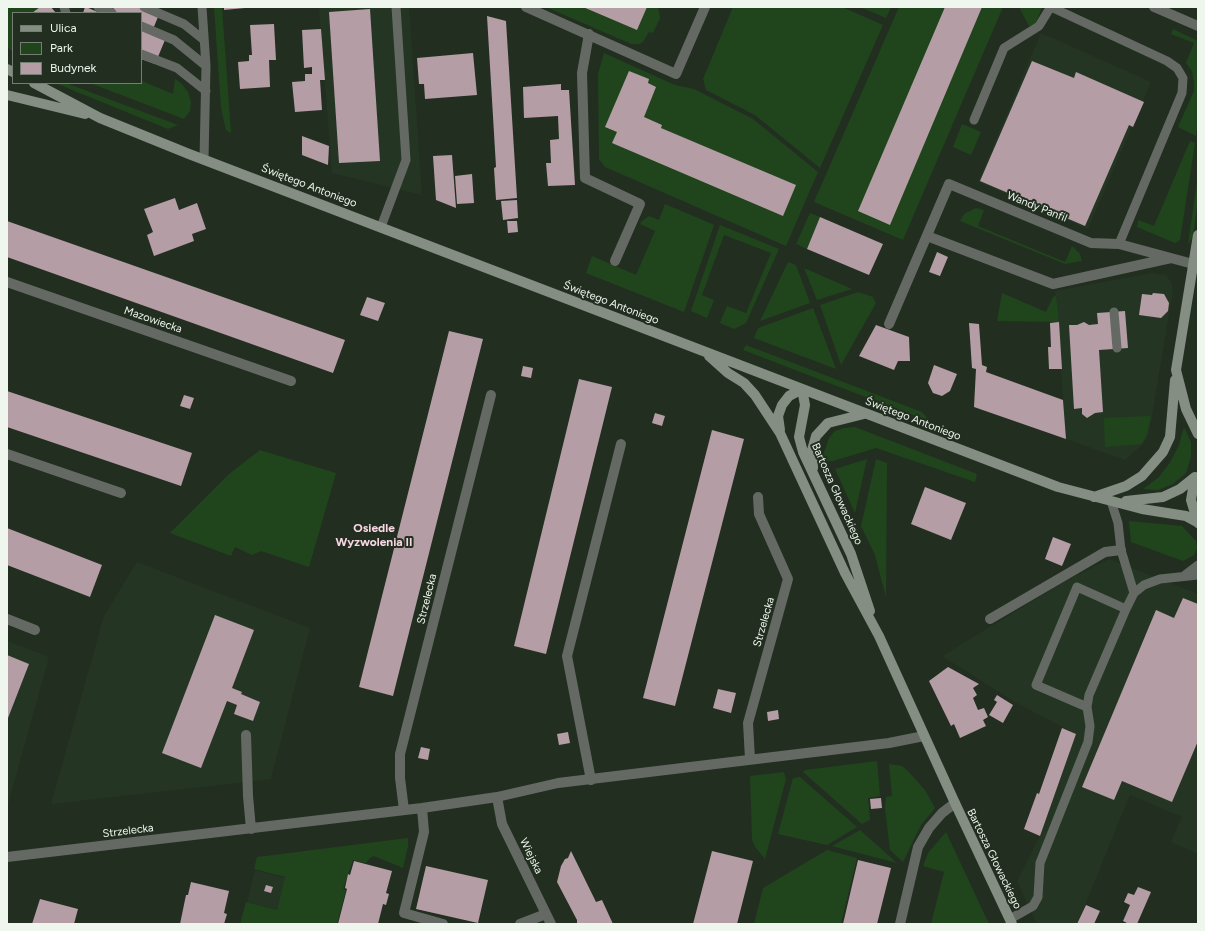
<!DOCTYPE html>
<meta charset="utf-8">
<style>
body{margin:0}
#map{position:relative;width:1205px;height:931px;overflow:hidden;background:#222e20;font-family:Figtree,sans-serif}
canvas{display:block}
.frame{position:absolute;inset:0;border:8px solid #eef6ed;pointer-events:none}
.legend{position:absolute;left:12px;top:12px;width:130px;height:72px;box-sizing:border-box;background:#222e20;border:1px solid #747e72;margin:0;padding:5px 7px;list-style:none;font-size:12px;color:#eef6ed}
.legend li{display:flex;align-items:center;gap:8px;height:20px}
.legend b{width:20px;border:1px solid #747e72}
</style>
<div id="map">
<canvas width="1205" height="931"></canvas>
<div class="frame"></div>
<ul class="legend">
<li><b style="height:5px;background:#848e83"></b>Ulica</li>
<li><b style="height:11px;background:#20451d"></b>Park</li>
<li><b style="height:11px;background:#b59da6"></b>Budynek</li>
</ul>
</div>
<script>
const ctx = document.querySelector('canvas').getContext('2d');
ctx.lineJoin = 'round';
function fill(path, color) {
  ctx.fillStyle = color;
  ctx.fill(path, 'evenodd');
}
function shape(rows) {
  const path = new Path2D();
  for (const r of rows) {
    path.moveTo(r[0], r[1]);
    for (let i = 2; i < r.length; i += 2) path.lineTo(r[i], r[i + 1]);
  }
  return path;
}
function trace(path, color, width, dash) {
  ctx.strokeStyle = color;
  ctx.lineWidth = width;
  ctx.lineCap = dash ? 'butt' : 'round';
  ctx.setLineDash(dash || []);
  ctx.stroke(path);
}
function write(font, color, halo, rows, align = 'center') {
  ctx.font = font + ' Figtree,sans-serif';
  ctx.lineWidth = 4;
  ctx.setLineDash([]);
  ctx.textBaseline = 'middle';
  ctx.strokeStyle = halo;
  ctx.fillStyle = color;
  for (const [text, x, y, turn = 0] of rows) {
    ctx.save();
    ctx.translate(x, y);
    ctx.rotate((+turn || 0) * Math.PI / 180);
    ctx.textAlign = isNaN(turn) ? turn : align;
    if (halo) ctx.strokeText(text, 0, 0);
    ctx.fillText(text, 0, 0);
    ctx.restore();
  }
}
const built = shape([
 [319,7,409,7,422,195,332,173],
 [1041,33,1151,82,1088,229,978,182],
 [1153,273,1166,275,1171,282,1173,291,1149,433,1143,444,1125,460,1066,439,1055,291],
 [1109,559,1198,594,1198,854,1171,842,1182,817,1130,795,1077,924,1037,924,1017,881,1040,836,1076,734,1015,702,942,656,1064,582],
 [137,562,310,628,271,779,51,804,104,616],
 [7,641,49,657,7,808],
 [255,870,285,878,277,910,247,902]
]);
const green = shape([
 [7,7,45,7,48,13,13,13,13,52,7,47],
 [214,7,222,7,231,133,226,130,221,108],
 [546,7,658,7,660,18,653,33,649,32,643,42,639,44,631,44],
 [733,7,842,7,883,25,820,168,755,115,706,90,703,79],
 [860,7,891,7,886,18],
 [899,7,1003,7,903,240,814,202],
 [1021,7,1042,7,1036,23,1029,26,1020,9],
 [1173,29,1198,41,1198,121,1196,136,1178,127,1194,91,1194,83,1192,71,1186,63,1194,43,1171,34],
 [604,53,675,85,694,89,753,119,818,172,786,246,605,167,599,159,598,74],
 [141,66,142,81,173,94,175,79,181,83,188,92,191,102,190,111,184,119,90,83,141,83],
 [55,83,66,83,178,125,168,129],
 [962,124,981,132,971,155,953,147],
 [1190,141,1195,143,1180,240,1175,243,1137,227,1138,220,1154,226],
 [1198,175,1198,200,1193,237,1188,244],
 [665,204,714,225,684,312,586,273,592,256,636,275,655,231,640,224,642,221,649,216,659,220],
 [976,208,984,210,978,226,1065,262,1072,246,1080,254,1082,261,1065,264,960,221,964,214],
 [810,213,820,217,807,249,796,244],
 [720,225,779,249,746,323,734,329,720,323,727,306,746,313,771,253,724,235,702,295,714,300,707,318,691,311],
 [788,262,796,265,810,303,760,321],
 [804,268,852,289,817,300],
 [858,292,873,297,876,303,841,365,820,305],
 [1002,293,1046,312,1053,297,1056,296,1059,322,997,321],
 [813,308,836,369,754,338,758,328],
 [746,345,922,412,931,422,743,350],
 [1151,416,1146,437,1141,444,1105,447,1104,418],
 [855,427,977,474,975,482,876,448,833,461,823,461,823,455,829,438,835,431,844,428],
 [1184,427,1191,442,1191,457,1186,473,1173,484,1158,490,1143,489,1159,477,1171,461,1179,445],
 [260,450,336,473,309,567,261,551,252,555,235,547,231,556,170,533,229,474],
 [867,459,855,513,835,469],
 [876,459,887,463,886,597,875,555,861,526],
 [1129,521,1182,526,1196,541,1197,548,1194,555,1183,561,1131,542],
 [877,761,880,796,868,798,870,820,862,824,803,772,805,770],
 [889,764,902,766,908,771,925,790,935,808,921,825,903,862,890,850,885,808,886,797,892,796],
 [784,772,786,779,765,859,756,848,752,840,750,776],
 [800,777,857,827,827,845,778,834,793,778],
 [860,830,897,863,832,846],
 [946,832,989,924,931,924,944,872,923,866,928,853],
 [408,838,408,846,403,868,374,856,370,858,366,863,353,860,343,889,346,890,337,924,240,924,246,902,277,910,285,877,254,869,257,857],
 [827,850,857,858,841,924,754,924,763,888]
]);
const building = shape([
 [40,7,51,7,56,13,32,13],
 [85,7,86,7,100,13,83,13],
 [114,7,149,7,160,12,151,34,165,40,155,64,141,59,141,13,112,13],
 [224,7,245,7,245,8,224,10],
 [583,7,647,7,637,30],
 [945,7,982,7,890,225,858,211],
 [370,9,380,161,339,163,329,12],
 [487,16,506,21,517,198,496,200,494,168,496,167],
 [274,24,276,60,269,60,270,87,240,89,238,62,249,61,249,55,252,55,250,25],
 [321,29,325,80,320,80,322,110,295,112,292,82,305,81,305,74,312,74,312,67,304,68,302,30],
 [473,53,477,95,425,99,424,84,419,84,417,58],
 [1032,61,1074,78,1076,72,1144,102,1133,127,1129,125,1085,226,980,181],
 [629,71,649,79,648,83,656,87,644,117,662,125,661,128,796,185,783,216,612,143,617,132,605,127],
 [561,84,561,90,569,90,575,185,548,186,546,163,551,163,550,140,559,139,558,116,524,118,523,87],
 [302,136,329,146,328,165,302,155],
 [452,155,456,208,436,200,433,156],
 [472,174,474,203,457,204,455,176],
 [175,198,179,210,197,203,206,229,192,234,194,241,154,256,147,235,153,232,144,209],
 [517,200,518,218,503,220,501,201],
 [820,217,883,244,869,275,807,249],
 [7,221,345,340,333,373,7,257],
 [507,221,517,221,518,232,508,233],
 [937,252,948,257,940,276,929,272],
 [1153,293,1164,294,1169,303,1168,311,1161,318,1139,315,1142,294,1152,295],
 [367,297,385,303,378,321,360,315],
 [1125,311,1128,348,1099,350,1103,412,1095,413,1087,418,1082,414,1082,408,1074,409,1069,325,1077,325,1084,322,1089,325,1098,324,1097,313],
 [1059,322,1062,369,1049,369,1048,347,1051,347,1050,323],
 [969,323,979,324,982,365,987,367,986,372,1063,400,1066,439,974,407,976,369,972,368],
 [876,325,909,337,910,361,898,361,894,370,859,356],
 [449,331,483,339,393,696,359,687],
 [934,365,957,374,950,391,942,396,933,393,928,383],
 [523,366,533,368,531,378,521,376],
 [579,379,612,387,546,654,514,646],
 [7,391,192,453,181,486,7,427],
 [184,395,194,398,190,409,180,406],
 [655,413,665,416,662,426,652,423],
 [712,430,744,439,675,706,643,698],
 [925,487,966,503,951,540,911,524],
 [7,528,102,565,90,597,7,565],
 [1053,537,1071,544,1062,566,1045,559],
 [1183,598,1198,604,1198,741,1172,802,1122,781,1114,800,1082,787,1156,610,1174,618],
 [215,615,254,630,232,688,242,692,241,694,260,702,253,721,234,714,237,705,227,701,201,768,162,753],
 [7,655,29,664,8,718,7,718],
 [948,667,979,684,973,688,977,695,973,698,978,710,984,708,988,717,983,720,986,726,960,738,954,724,951,726,929,681],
 [718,689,736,693,731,713,713,708],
 [997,695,1013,705,1003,723,989,715,997,702,994,700],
 [778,710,779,719,768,721,767,712],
 [1062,728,1076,734,1040,836,1024,829,1037,793,1039,794],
 [568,732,570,743,559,745,557,734],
 [421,747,430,749,428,760,418,758],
 [881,798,882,808,871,809,870,799],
 [571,851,596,902,602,900,613,924,577,924,577,920,557,882,561,866,565,859,568,858],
 [712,851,753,861,737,924,693,924],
 [858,860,891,868,877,924,843,924],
 [354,861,392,871,386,893,389,894,386,905,383,904,378,924,338,924,347,889,345,888,348,874,350,875],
 [426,866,488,880,478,923,416,909],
 [191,882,229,891,224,913,227,914,224,924,180,924,186,895,188,895],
 [266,885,273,887,271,893,264,891],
 [1138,887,1151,892,1137,924,1127,924,1127,923,1123,921,1130,905,1124,902,1128,893,1134,895],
 [40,899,78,909,74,924,32,924],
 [1086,905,1100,911,1094,924,1077,924]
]);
const lane = shape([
 [64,7,66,13],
 [98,7,112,13],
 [144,7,184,24,204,40],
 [202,7,206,66,204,159],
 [1051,7,1167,61,1177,68,1183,78,1182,93,1119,244],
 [141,26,174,40,206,66],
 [141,54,177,68,206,91],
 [974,120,1004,48,1039,26,1050,8],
 [381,227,406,160,396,7],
 [1114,312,1117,348],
 [1111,501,1118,523,1121,550,1134,593],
 [1185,575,1198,565],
 [1087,707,1036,685,1077,587,1126,609,1134,593,1144,585,1160,579,1198,575],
 [1010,919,1033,906,1038,897,1040,863,1088,742,1090,726,1087,707,1089,695,1126,609]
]);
const street = shape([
 [526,7,676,74,705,7],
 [1154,7,1198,26],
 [589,34,582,73,585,178,640,204,615,261],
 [927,236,1053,284,1171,258],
 [7,282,291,381],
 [889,324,949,184,1091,243,1119,244,1193,264],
 [7,454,121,493],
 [7,619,35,630],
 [990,619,1105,552,1121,550],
 [246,735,248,796,251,829],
 [750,759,748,723,788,579,759,514,758,497],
 [591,780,567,656,621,444],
 [497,797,502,824,551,924],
 [422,808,424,832,404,913,443,924],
 [404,810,400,778,400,754,491,395],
 [7,857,422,808,497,797,558,783,889,743,924,736],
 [520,924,546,914],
 [900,924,918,847,929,828,942,813,955,803]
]);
const secondary = shape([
 [7,69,13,72],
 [34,83,100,118,189,154,1058,487,1142,509,1186,516,1197,522],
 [7,95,85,114],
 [1198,235,1176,370,1186,409,1198,434],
 [709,356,728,373,744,383,755,395,780,433,845,573,879,636,955,803,1012,924],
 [802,389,805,405,799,437,803,452,851,554,870,611],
 [780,430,778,416,782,405,789,396,802,389],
 [813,468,812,450,816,436,828,423,864,414],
 [1195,477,1191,500,1198,523],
 [1094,497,1126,486,1142,476,1163,452,1170,437,1175,380],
 [1126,501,1163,497,1180,489,1195,477]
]);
const streetNames = [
 ["Świętego Antoniego",309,186,21],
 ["Wandy Panfil",1037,207,22],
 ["Świętego Antoniego",611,303,21],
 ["Mazowiecka",153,320,19],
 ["Świętego Antoniego",913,419,21],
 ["Bartosza Głowackiego",837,494,66],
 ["Strzelecka",427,599,-76],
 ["Strzelecka",764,622,-74],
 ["Strzelecka",128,831,-7],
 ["Wiejska",531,856,64],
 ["Bartosza Głowackiego",994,859,64]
];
const neighbourhoodNames = [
 ["Osiedle",374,528],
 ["Wyzwolenia II",374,542]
];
fill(built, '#243623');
fill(green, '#20451d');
fill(building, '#b59da6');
trace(lane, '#646a63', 9);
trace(street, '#646a63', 10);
trace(secondary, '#848e83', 10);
write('11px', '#eef6ed', '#222e20', streetNames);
write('bold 12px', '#f8d7e3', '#222e20', neighbourhoodNames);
</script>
